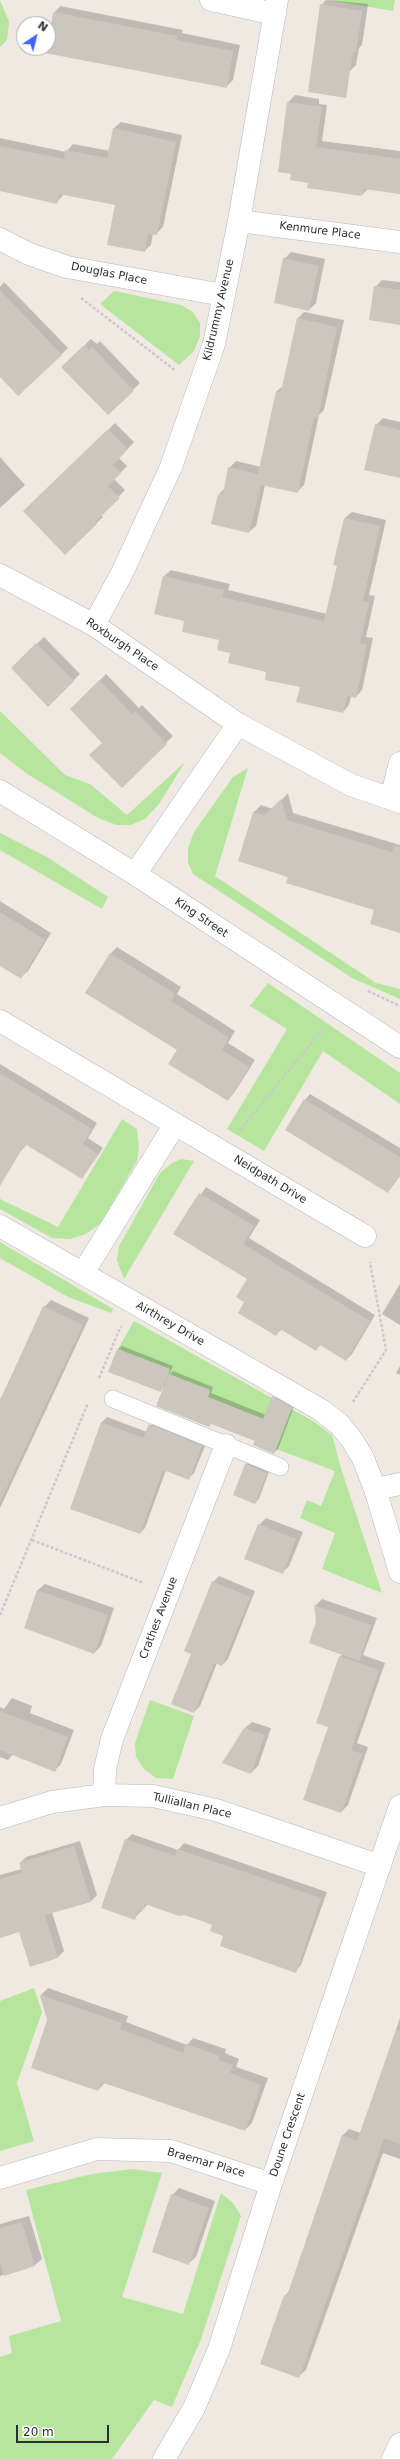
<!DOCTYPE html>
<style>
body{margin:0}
#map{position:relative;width:400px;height:2459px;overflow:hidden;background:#efe9e1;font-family:"DejaVu Sans",sans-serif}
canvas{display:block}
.north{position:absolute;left:16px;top:16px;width:40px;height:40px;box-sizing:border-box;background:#fff;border:1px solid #ababab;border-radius:50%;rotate:35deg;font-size:11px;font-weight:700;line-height:16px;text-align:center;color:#2e2e2e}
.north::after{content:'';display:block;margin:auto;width:14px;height:18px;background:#4264fb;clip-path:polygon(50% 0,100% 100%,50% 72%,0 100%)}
.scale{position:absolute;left:16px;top:2425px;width:93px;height:18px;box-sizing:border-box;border:2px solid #2e2e2e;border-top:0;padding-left:5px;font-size:12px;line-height:14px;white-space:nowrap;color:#2e2e2e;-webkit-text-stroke:3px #fff;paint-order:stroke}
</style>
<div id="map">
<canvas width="400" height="2459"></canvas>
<div class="north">N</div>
<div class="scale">20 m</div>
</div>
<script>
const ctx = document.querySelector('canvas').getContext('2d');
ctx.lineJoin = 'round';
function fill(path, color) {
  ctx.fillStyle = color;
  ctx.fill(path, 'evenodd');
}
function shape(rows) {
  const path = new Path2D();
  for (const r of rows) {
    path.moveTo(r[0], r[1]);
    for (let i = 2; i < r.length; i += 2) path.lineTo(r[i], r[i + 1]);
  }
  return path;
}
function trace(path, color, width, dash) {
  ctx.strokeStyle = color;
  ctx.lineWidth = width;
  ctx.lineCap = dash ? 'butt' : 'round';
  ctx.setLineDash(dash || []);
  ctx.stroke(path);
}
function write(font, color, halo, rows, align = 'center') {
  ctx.font = font + ' "DejaVu Sans",sans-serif';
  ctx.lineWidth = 3.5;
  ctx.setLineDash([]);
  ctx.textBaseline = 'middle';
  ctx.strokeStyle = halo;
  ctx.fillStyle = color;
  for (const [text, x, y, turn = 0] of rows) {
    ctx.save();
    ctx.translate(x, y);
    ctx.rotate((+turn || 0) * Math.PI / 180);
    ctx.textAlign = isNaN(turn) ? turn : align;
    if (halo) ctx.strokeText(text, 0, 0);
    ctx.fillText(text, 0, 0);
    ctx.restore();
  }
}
const green = shape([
 [0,0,9,22,7,40,0,47],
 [328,0,395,0,393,11],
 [114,291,181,305,193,312,200,323,200,336,194,351,179,365,100,304],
 [0,711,65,775,90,784,127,815,185,762,159,804,145,819,130,825,117,825,98,818,26,773,0,753],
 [248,768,215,876,376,983,400,989,400,999,352,978,193,874,188,863,188,848,194,832,233,777],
 [0,833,47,857,108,897,102,909,0,850],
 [268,983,400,1073,400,1104,323,1051,264,1151,227,1129,287,1029,250,1006],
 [122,1119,137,1129,139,1147,137,1161,100,1224,86,1234,70,1239,52,1238,0,1209,0,1199,58,1227],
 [181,1159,194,1161,124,1279,117,1260,119,1246,160,1173,172,1163],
 [0,1242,113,1309,111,1313,68,1297,0,1258],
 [134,1321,313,1421,332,1435,340,1465,382,1593,322,1569,335,1533,300,1518,307,1500,321,1506,335,1471,276,1449,284,1427,208,1397,210,1390,168,1374,170,1369,118,1349],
 [150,1700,194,1716,173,1779,156,1778,144,1769,136,1757,135,1743],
 [34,1988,42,2012,17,2083,34,2141,0,2151,0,2001],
 [133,2169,162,2173,122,2297,183,2314,221,2193,233,2203,241,2216,201,2339,172,2407,154,2400,112,2459,0,2459,0,2357,12,2353,9,2336,61,2321,26,2190,92,2174]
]);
const shadow = shape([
 [326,0,368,4,362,45,359,48,356,65,349,72,321,5],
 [60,6,183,30,182,33,240,45,233,80,226,87,47,48,54,13],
 [295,95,319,99,319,104,327,105,322,141,400,151,400,193,368,189,362,195,309,182,292,173,279,171,288,102],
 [121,122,182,135,163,227,156,234,153,233,151,245,144,251,116,204,64,194,56,203,0,190,0,138,66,152,73,144,110,151,114,128],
 [291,252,325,259,316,303,309,310,284,259],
 [382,280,400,282,400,324,375,287],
 [4,282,68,348,19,395,0,376,0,287],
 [304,312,344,320,324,410,319,415,304,485,297,492,265,485,256,526,249,532,219,494,225,488,229,468,236,461,261,467,277,391,284,385,298,318],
 [91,339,97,344,100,341,140,383,108,414,62,367],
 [383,418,400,422,400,477,376,425],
 [115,423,134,442,119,458,127,466,114,479,125,490,101,515,103,517,65,553,25,511],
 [0,457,25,485,0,508],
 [352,512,386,520,369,595,375,596,366,637,373,638,362,690,356,697,351,696,349,705,343,712,301,687,231,652,220,640,185,621,164,576,171,570,230,584,228,590,327,614,338,565,345,518],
 [44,637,80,674,48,705,12,668],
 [106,674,139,708,142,705,173,736,122,786,103,743,71,709],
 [288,793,293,813,400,845,400,932,376,908,239,860,254,812,261,805,273,809],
 [0,901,51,933,28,971,21,977,0,965],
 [117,947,181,987,177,994,235,1031,228,1043,255,1060,234,1093,228,1100,178,1050,110,954],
 [0,1064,97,1123,88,1138,103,1148,82,1178,27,1144,17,1156,0,1145],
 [310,1094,400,1148,400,1176,388,1192,305,1100],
 [206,1187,260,1220,249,1238,375,1315,352,1354,346,1360,321,1345,316,1349,282,1329,276,1335,245,1302,248,1279,175,1234],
 [400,1284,400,1325,382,1314],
 [51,1300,89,1318,0,1508,0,1400,44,1307],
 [122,1346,173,1366,169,1375,173,1371,213,1387,211,1393,266,1415,277,1393,295,1404,278,1449,274,1453,256,1440,212,1423,209,1426,165,1386,161,1390,118,1349],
 [400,1366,400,1375,396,1373],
 [107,1417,147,1432,155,1419,207,1441,194,1473,189,1478,166,1470,145,1528,140,1533,71,1508,102,1422],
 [250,1461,270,1469,259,1499,255,1503,234,1494,246,1464],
 [266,1518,303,1532,289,1566,283,1572,259,1525],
 [219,1576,255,1591,228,1659,222,1665,217,1663,200,1706,194,1712,192,1653,213,1582],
 [45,1584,114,1608,101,1646,94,1653,25,1628,38,1590],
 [322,1599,377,1618,363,1655,385,1663,357,1743,368,1747,348,1805,341,1812,329,1726,340,1657,343,1654,317,1623,315,1606],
 [12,1698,32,1706,30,1713,74,1730,61,1764,55,1770,13,1754,8,1760,0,1757,0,1707,4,1709],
 [252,1722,271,1728,258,1766,251,1773,245,1728],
 [132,1834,178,1850,184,1843,327,1892,301,1965,295,1971,224,1935,214,1924,148,1904,134,1919,126,1840],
 [80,1841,97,1895,91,1901,52,1912,64,1951,58,1957,20,1931,0,1937,0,1875,22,1869,20,1863,26,1857],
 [48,1988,128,2016,126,2022,187,2045,193,2038,226,2049,225,2053,239,2059,236,2067,268,2078,252,2123,245,2130,105,2083,98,2090,48,2020,41,1995],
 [400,2018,400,2159,383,2153,306,2370,299,2376,285,2296,289,2291,342,2136,349,2129,361,2133],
 [179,2188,215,2201,196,2257,189,2263,172,2195],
 [29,2216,42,2259,35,2265,0,2276,0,2224]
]);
const building = shape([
 [320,4,362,11,356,53,353,52,346,98,308,92],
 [53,12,177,36,176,40,233,51,227,88,45,53,46,48,48,48],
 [287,102,322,107,316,147,400,159,400,194,364,189,362,196,307,188,308,183,290,180,291,174,278,172],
 [113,128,176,142,157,235,148,234,145,252,107,245,115,205,59,194,57,204,0,191,0,146,64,159,65,150,107,158],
 [283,258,319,266,309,311,274,303],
 [374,286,400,290,400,325,369,320],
 [0,290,62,355,18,396,0,377],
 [297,318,337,327,318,418,314,417,298,493,261,485,249,533,211,524,218,494,223,495,228,467,258,474,276,391,281,392],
 [84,345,89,350,92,347,134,391,108,415,61,367],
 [375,424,400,430,400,478,364,470],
 [108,429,128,449,113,465,121,473,108,486,120,498,95,522,97,524,65,555,23,511],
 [344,518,380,526,363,601,369,603,360,643,367,645,361,675,356,698,347,696,343,713,296,702,300,687,265,680,266,672,228,663,230,653,217,650,219,640,182,632,184,621,154,614,163,576,224,590,222,597,324,621,337,566,333,565],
 [36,643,74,681,48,707,11,668],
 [99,680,132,714,135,711,167,744,122,788,89,755,102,743,70,709],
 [281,799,287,820,392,852,394,846,400,847,400,933,370,924,374,910,286,883,288,877,238,861,253,812,265,815],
 [0,912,45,940,21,979,0,966],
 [110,953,175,994,171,1001,229,1038,222,1050,249,1067,228,1101,168,1064,177,1050,85,993],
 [0,1073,92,1129,83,1144,98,1154,82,1179,25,1144,0,1186],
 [304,1099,400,1157,400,1174,388,1193,285,1130],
 [199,1193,254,1226,243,1244,370,1321,346,1361,320,1345,316,1351,280,1329,276,1336,238,1313,244,1302,236,1297,247,1279,173,1234],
 [43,1306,83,1325,0,1502,0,1401],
 [117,1349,170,1369,161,1392,108,1372],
 [169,1374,210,1390,208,1397,263,1419,272,1396,292,1408,274,1454,253,1445,255,1441,211,1424,209,1427,156,1406],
 [101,1422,143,1438,149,1424,202,1446,189,1480,163,1470,140,1534,70,1509],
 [245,1464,267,1473,255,1504,233,1495],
 [258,1524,296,1539,283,1574,244,1559],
 [212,1581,250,1597,222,1666,214,1663,194,1713,171,1704,191,1654,184,1651],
 [37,1590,108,1615,94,1654,24,1628],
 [314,1605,371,1625,359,1661,309,1643,316,1622],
 [339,1656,379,1670,351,1750,362,1754,341,1813,303,1800,328,1727,316,1723],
 [0,1711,68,1737,55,1772,0,1750],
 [244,1728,265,1735,251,1774,222,1763],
 [125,1839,175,1856,177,1849,321,1898,296,1973,220,1946,223,1936,210,1931,212,1925,186,1915,179,1916,145,1904,142,1912,138,1910,135,1920,101,1908],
 [74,1846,91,1902,45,1915,58,1958,30,1967,19,1932,0,1938,0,1879,22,1873,19,1863],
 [40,1995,122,2023,120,2029,183,2053,186,2044,220,2056,218,2060,233,2065,230,2073,261,2085,245,2131,101,2082,98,2091,31,2068,47,2020],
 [396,2030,400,2031,400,2144,384,2138,299,2378,260,2364,284,2295,287,2296,342,2135,357,2141],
 [171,2194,209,2208,189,2265,152,2252],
 [22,2222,35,2266,4,2276,0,2262,0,2228]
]);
const path = shape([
 [81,298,176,371],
 [368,991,400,1006],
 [240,1130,323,1029],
 [99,1378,121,1326],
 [353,1402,386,1350,370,1262],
 [32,1540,144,1583],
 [0,1615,88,1403]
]);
const service = shape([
 [113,1399,280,1467]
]);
const minor = shape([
 [211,0,275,14],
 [239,221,400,242],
 [0,239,29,254,67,267,223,295],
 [0,575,94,625,238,724,351,785,400,802],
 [94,625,122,573,171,467,214,344,239,221,277,0],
 [391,799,400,763],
 [135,874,238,724],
 [0,1021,365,1236],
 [0,1226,321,1410,339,1424,352,1440,363,1458,375,1489,400,1572],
 [83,1273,175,1124],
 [375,1489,400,1484],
 [104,1795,105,1769,112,1739,226,1445],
 [0,1818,52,1802,104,1795,153,1796,216,1810,380,1866],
 [0,2178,97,2149,171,2151,271,2184],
 [164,2459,194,2408,219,2349,271,2184,400,1806]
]);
const secondary = shape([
 [0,791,135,874,400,1047],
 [393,2459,400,2444]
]);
const streetNames = [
 ["Kenmure Place",320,231,7],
 ["Douglas Place",109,274,11],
 ["Kildrummy Avenue",219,310,-77],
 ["Roxburgh Place",122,645,34],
 ["King Street",201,918,34],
 ["Neidpath Drive",270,1180,31],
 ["Airthrey Drive",170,1324,30],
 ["Crathes Avenue",159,1618,-69],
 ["Tulliallan Place",192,1806,13],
 ["Doune Crescent",288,2135,-71],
 ["Braemar Place",206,2163,16]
];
fill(green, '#b6e59e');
fill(shadow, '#0003');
fill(building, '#cbc7bf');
trace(service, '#b4b7c1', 18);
trace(minor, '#b4b7c1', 23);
trace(secondary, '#b4b7c1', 23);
trace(path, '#c9c9c9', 2.5, [3, 2]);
trace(service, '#fff', 17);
trace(minor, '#fff', 22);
trace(secondary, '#fff', 22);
write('11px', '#2e2e2e', '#fff', streetNames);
</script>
